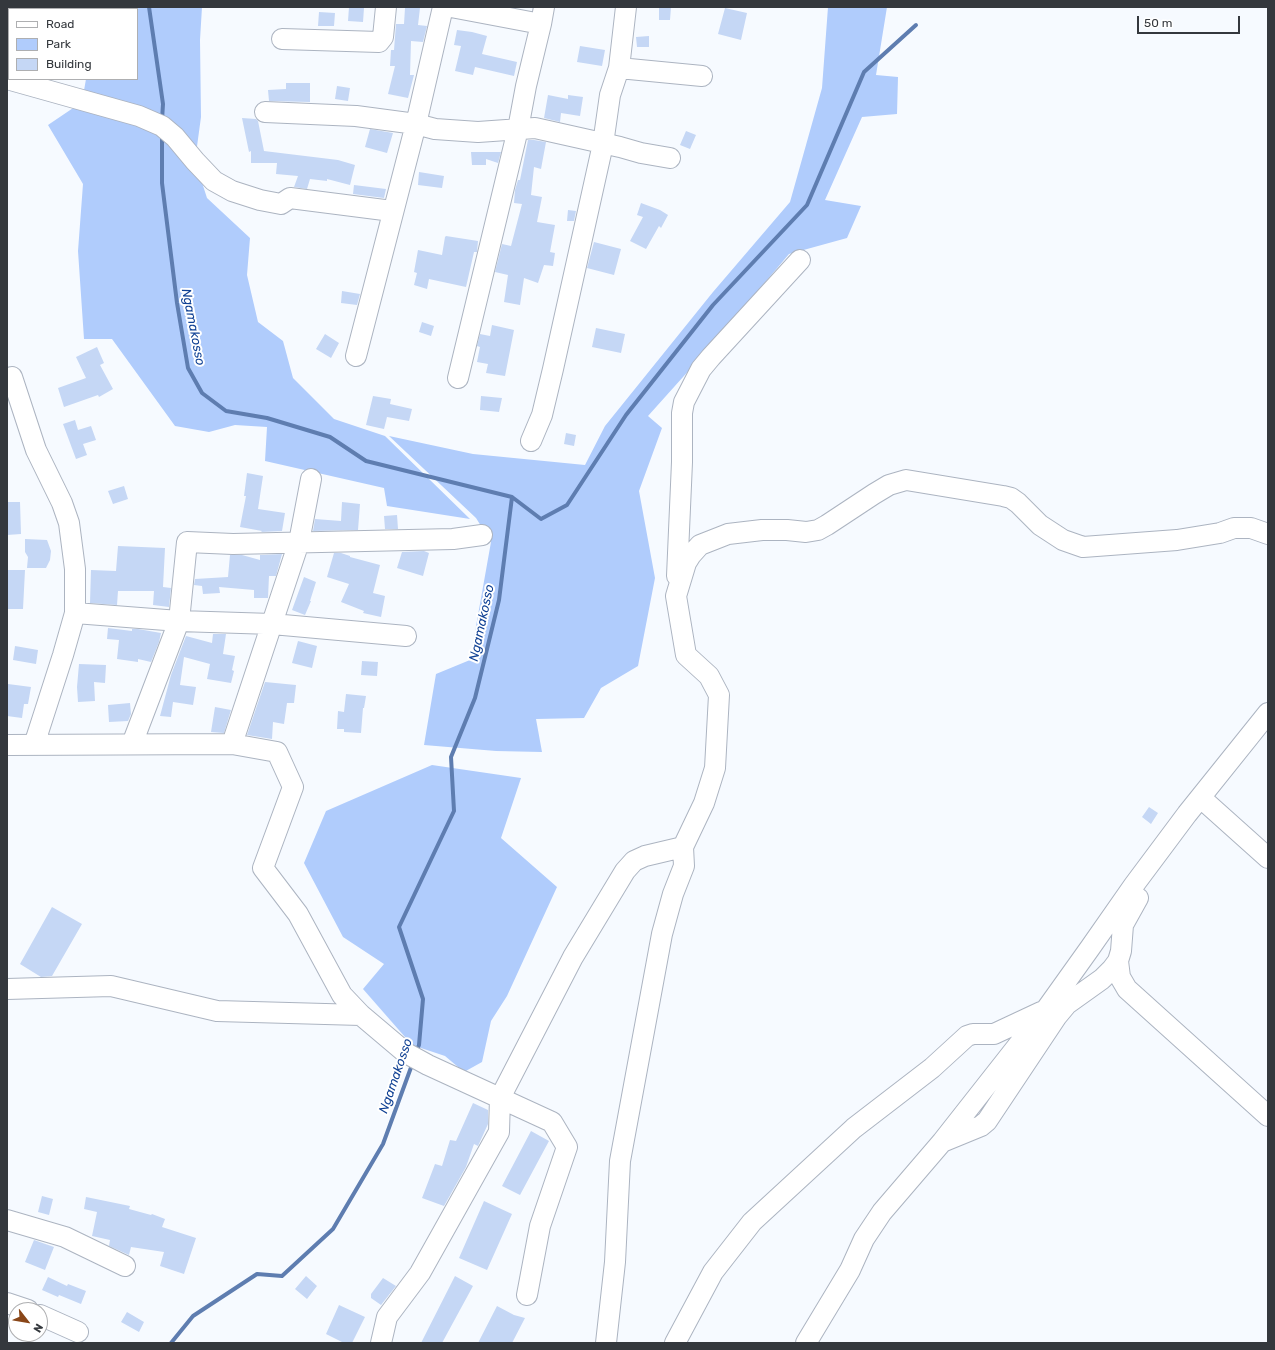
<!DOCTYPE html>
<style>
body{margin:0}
#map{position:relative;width:1275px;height:1350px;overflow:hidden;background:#f6faff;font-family:Rubik,sans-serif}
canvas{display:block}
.frame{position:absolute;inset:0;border:8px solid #34383d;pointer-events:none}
.legend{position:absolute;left:8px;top:8px;width:130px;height:72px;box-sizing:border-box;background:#fff;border:1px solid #aeafb1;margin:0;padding:5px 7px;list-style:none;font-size:12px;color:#34383d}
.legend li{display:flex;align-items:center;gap:8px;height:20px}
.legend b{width:20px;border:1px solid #aeafb1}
.north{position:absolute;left:8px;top:1302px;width:40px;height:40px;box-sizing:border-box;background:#fff;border:1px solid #aeafb1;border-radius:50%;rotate:121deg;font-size:11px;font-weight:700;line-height:16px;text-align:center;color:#34383d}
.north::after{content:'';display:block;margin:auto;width:14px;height:18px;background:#894618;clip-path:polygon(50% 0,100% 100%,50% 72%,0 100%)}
.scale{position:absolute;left:1137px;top:16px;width:103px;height:18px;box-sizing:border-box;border:2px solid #34383d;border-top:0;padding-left:5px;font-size:12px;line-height:14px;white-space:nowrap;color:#34383d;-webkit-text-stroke:3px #fff;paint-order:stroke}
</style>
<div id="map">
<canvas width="1275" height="1350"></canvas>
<div class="frame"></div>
<ul class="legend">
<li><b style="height:5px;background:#fff"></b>Road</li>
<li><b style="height:11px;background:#b0ccfc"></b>Park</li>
<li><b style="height:11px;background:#c5d7f5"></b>Building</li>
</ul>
<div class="north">N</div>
<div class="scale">50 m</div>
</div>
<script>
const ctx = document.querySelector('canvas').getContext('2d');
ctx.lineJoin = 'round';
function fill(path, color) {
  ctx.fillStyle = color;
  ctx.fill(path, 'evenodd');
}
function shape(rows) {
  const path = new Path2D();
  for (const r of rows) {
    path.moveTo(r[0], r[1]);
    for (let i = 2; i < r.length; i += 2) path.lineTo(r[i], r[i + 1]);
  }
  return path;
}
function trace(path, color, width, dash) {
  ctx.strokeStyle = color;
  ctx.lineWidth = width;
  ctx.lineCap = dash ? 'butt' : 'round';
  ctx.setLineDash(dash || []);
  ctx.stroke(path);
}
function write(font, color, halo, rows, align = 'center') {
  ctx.font = font + ' Rubik,sans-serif';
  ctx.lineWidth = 4;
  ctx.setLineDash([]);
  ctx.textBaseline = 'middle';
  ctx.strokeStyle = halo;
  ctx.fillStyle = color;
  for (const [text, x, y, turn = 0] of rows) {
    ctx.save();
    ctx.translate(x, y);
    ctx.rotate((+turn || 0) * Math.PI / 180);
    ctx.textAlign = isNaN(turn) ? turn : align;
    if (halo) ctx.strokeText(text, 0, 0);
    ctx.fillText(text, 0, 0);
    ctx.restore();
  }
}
const green = shape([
 [95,7,202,7,200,40,201,117,195,161,207,198,250,238,247,275,258,322,283,341,293,378,334,419,385,436,470,519,387,506,384,488,265,461,267,427,235,425,209,432,175,426,112,339,84,339,78,251,83,184,48,125,82,102,86,79,137,79,137,9,95,9],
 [828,7,887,7,876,75,898,77,897,114,862,117,825,200,861,206,847,238,789,254,718,338,648,416,662,428,639,491,655,578,638,666,601,688,584,718,536,719,542,752,496,751,424,745,436,674,470,660,491,542,476,518,389,436,473,454,585,465,605,426,713,292,790,202,822,88],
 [432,765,521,778,501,838,557,887,507,996,491,1021,482,1062,464,1072,445,1056,412,1045,363,989,384,964,343,937,304,863,326,811]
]);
const stream = shape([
 [149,7,163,104,162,120],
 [162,134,162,183,177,303,188,368,202,393,226,411,267,418,330,437,366,461,512,497,499,600,475,698,451,757,454,811,399,927,423,999,419,1045,416,1052],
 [512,497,541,519,567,505,626,415,713,305,807,205,864,72,916,25],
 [171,1343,193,1316,257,1274,282,1276,333,1229,383,1144,413,1062]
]);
const building = shape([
 [349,7,364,8,363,22,348,21],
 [659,7,671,7,670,20,659,20],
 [405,8,420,8,418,25,427,26,423,42,411,41,410,75,414,75,408,98,388,94,395,66,390,66,391,50,394,50,396,24,404,24],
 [725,8,747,13,741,40,718,34],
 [319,12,335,13,334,26,318,26],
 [457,30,472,32,487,36,482,54,517,62,514,76,475,67,473,75,455,71,461,46,454,45],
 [649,36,649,47,637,47,636,37],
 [580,46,605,50,602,66,577,62],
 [286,83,310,83,310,102,269,101,268,90,286,89],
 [337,86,350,88,348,101,335,99],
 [548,95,568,99,568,95,583,97,580,116,561,113,560,122,544,118],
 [242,118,256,119,258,121,264,151,338,160,355,165,350,185,327,179,327,181,310,179,307,189,294,187,298,176,276,174,277,163,251,163,251,151,249,152],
 [370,129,393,133,387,153,365,147],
 [686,131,696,135,690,149,680,145],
 [528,140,534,140,546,142,541,169,534,167,531,195,542,197,537,222,555,225,550,252,555,253,553,266,544,265,538,283,524,278,520,305,504,302,508,275,495,272,502,244,511,246,522,204,514,203,515,190,518,180,520,180],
 [471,152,501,152,498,163,486,159,486,165,472,165],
 [419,172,444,176,442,188,418,185],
 [354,185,386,189,384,198,353,194],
 [641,203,660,210,668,215,661,228,659,226,646,249,630,241,643,217,637,215],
 [568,210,576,211,574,221,567,221],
 [446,236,478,241,477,252,474,252,466,287,429,279,427,289,414,285,417,273,414,272,418,250,442,255,445,237],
 [594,242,621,249,614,275,587,268],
 [342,291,360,294,357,305,341,303],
 [422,322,434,326,431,336,419,332],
 [492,325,514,330,505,376,486,373,488,364,477,362,480,347,477,346,480,334,490,336],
 [596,328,625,334,621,353,592,347],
 [325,334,339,343,331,358,316,349],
 [97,347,104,363,100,365,113,389,99,397,98,395,64,407,58,388,86,378,76,357],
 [373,396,391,399,390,404,412,409,409,421,387,417,384,429,366,425],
 [481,396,502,398,499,412,480,410],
 [75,420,78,430,91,426,96,440,83,444,87,455,76,459,63,424],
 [566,433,576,435,574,446,564,444],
 [247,473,263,476,258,509,285,513,282,531,261,532,262,531,240,527,246,496,244,496],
 [124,486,128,499,113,504,108,491],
 [7,502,20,502,21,534,7,535],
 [342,502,360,504,358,530,313,531,315,519,341,521],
 [397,515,398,529,385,529,384,516],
 [25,539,47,540,51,551,50,560,46,568,27,568,28,557,25,552],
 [118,546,165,548,163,587,171,588,169,607,153,605,154,591,118,591,117,605,90,603,91,570,116,571],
 [424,551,429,553,423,576,397,568,402,552],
 [334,553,341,553,350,556,350,557,380,565,373,593,385,596,381,617,363,613,364,611,341,602,349,584,327,577],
 [282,554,276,576,269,576,268,598,254,598,254,590,219,587,220,593,203,594,202,586,194,585,195,579,228,577,230,555,242,555,260,560,260,555],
 [7,570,25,570,23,609,7,609],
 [304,577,316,582,310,601,311,601,305,615,292,610],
 [108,628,132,631,132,629,138,629,161,633,159,642,151,662,138,659,138,662,117,659,119,640,107,639],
 [213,634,226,634,223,654,235,656,232,670,234,671,231,683,207,679,210,664,184,657,180,685,196,687,193,705,173,702,171,717,160,716,171,675,186,636,212,643],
 [298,641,317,646,312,668,292,663],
 [15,646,38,650,36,664,13,660],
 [362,661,378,662,377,676,361,675],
 [79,664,106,665,105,683,94,682,95,701,78,702,77,687],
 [265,682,296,685,294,703,287,703,284,724,273,722,272,739,247,735],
 [8,684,31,687,28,704,24,704,22,718,7,716],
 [346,694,366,696,364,708,363,708,361,733,344,732,344,729,337,729,338,711,344,712],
 [130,703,131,714,128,721,109,722,108,705],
 [215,707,231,710,224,733,211,732],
 [1149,807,1158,813,1151,824,1142,817],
 [52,907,82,924,52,976,41,977,20,964],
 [473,1103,488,1110,488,1124,478,1146,474,1144,466,1167,444,1206,422,1198,435,1164,442,1166,450,1140,456,1141],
 [531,1131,549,1141,520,1195,502,1186],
 [42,1196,53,1199,49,1215,38,1212],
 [86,1197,130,1206,129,1209,151,1215,152,1214,165,1219,162,1227,196,1238,184,1274,160,1266,164,1252,131,1247,129,1255,109,1246,110,1240,92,1236,97,1212,84,1209],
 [484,1201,512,1214,487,1270,459,1258],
 [34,1240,54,1247,45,1270,25,1262],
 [306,1276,317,1286,307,1299,295,1289],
 [455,1276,473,1286,442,1343,421,1343],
 [48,1277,67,1286,68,1284,86,1291,81,1304,59,1295,58,1297,42,1290],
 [383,1278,396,1286,381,1305,371,1298,371,1294],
 [339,1305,365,1317,352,1343,344,1343,326,1334],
 [497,1306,514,1315,525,1318,512,1343,478,1343],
 [127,1312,144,1322,139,1332,121,1322]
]);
const minor = shape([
 [451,7,541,24],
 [282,39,379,42,383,37,386,7],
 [619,68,702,76],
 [7,79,139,116,162,126,175,137,195,161,214,181,232,191,260,200,281,204,290,198,392,211],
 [265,112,356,116,416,124,435,129,478,132,535,128,620,147,641,153,670,158],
 [356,356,416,124,443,7],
 [12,377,36,450,62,503,69,523,75,569,75,613,63,655,34,745],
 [458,378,518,129,526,86,541,24,544,7],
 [531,441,542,415,553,369,603,144,610,95,619,68,626,7],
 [677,576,682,462,682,413,684,402,701,369,711,357,800,260],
 [75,613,179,621,272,624,406,636],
 [132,744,179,621,187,542,233,544,453,539,482,535],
 [232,744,299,542,311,479],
 [7,745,232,744,277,752,293,787,263,868,298,914,342,995,361,1015,406,1053,428,1065,552,1122,567,1147,540,1226,527,1295],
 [1201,798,1268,858],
 [1118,961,1120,977,1127,989,1268,1116],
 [7,989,111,986,217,1011,361,1015],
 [942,1142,981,1126,987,1121,1057,1016,1067,1004,1102,979,1112,969,1118,961,1121,951,1123,925,1138,898],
 [7,1220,65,1237,125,1266],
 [7,1303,28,1310],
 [40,1315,78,1332],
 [381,1343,387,1317,420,1273,499,1132,500,1098,573,957,625,871,634,861,645,856,683,847],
 [606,1343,615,1262,620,1161,662,934,673,894,684,866,683,847,704,803,715,768,719,695,709,676,686,655,676,596,686,563,691,555,700,545,728,534,762,530,787,530,806,532,818,530,827,525,874,494,889,485,906,480,1003,496,1011,498,1018,503,1040,525,1063,540,1083,547,1177,540,1220,533,1234,528,1251,528,1268,534],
 [675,1343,713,1272,752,1222,854,1128,932,1068,967,1036,973,1034,994,1034,1041,1012],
 [806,1343,850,1270,864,1239,882,1212,942,1142,1045,1011,1090,948,1134,885,1187,814,1268,713]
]);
const waterNames = [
 ["Ngamakosso",193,327,79],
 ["Ngamakosso",482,623,-78],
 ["Ngamakosso",396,1076,-71]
];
fill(green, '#b0ccfc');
trace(stream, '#5e7db0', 4);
fill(building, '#c5d7f5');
trace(minor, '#acb4c1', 22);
trace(minor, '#fff', 20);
write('italic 13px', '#104194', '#fff', waterNames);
</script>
